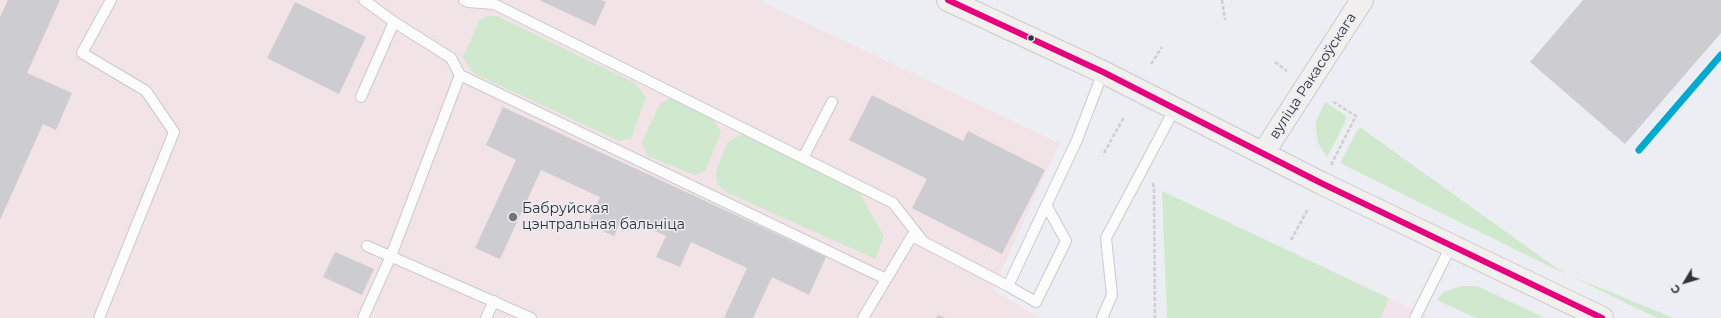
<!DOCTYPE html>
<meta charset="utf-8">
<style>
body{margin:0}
#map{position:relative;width:1721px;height:318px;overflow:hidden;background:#edeef3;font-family:Montserrat,sans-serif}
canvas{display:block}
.north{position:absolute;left:1665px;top:262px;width:40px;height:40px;-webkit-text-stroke:3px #ebedf5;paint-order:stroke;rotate:232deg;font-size:11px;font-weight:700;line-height:16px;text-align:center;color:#313235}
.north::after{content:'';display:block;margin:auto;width:14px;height:18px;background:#313235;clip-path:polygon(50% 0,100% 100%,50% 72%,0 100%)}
</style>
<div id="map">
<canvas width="1721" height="318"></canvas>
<div class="north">С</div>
</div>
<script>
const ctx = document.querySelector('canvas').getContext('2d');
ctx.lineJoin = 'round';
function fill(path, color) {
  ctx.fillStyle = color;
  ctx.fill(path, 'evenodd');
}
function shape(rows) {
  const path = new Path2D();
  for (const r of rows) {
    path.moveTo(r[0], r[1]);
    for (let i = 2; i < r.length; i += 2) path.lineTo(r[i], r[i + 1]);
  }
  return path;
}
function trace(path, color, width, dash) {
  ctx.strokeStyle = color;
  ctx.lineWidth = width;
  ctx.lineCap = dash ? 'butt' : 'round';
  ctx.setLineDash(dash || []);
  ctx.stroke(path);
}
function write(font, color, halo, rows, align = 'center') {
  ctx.font = font + ' Montserrat,sans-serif';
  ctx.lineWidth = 3;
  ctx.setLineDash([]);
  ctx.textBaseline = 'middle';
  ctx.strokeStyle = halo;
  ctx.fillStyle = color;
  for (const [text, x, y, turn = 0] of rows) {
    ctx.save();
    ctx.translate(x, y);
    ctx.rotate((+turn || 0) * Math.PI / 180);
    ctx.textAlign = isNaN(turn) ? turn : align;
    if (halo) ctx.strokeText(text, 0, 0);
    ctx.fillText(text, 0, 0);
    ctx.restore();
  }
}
const commercial = shape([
 [1389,298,1431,318,1381,318]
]);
const medical = shape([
 [0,0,758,0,1059,143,993,290,1041,318,0,318]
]);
const green = shape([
 [487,16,497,16,635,83,646,97,631,139,619,141,473,73,463,57,479,21],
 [672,97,712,116,721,132,706,170,695,175,647,156,642,142,660,104],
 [1325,102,1346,116,1344,125,1327,157,1318,143,1316,131,1316,121],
 [1361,128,1565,274,1340,163,1358,129],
 [747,131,856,187,884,236,875,259,728,193,717,184,716,172,727,142],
 [1162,191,1389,298,1381,318,1167,318],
 [1571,276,1674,318,1657,318],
 [1462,286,1477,286,1545,318,1476,318,1437,300,1443,292]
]);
const building = shape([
 [8,0,60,0,27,73,72,93,56,130,43,124,0,220,0,17],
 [539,0,601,0,606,2,595,26],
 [1583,0,1721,0,1721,33,1625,144,1530,62],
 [295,2,366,37,339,94,267,58],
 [872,95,963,141,968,131,1045,170,1002,254,912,208,927,179,849,140],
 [503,107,826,257,809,295,772,277,753,318,724,318,747,268,691,242,680,267,656,257,666,236,623,216,614,236,588,224,600,197,541,170,500,259,475,248,516,160,486,145],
 [335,252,374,269,362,295,323,277],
 [938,315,945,318,936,318]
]);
const path = shape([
 [1222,0,1225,20],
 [1275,62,1287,71],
 [1151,64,1162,47],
 [1104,153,1124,117],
 [1331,165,1356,116,1332,101],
 [1153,183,1154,189,1155,318],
 [1291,240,1308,209]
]);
const lane = shape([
 [364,0,394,22,451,58,460,75,886,279],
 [464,0,468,2,494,4,893,203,922,240],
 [361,97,394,22],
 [803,158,832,102],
 [367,246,531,318],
 [1008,286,1036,302,1066,241,1046,205],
 [99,318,174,132,146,91,82,53,111,0],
 [363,318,391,256,460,75],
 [486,318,494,301],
 [863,318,912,236,1008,286,1077,140,1103,72],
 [1102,318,1112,295,1106,238,1175,108],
 [1415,318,1451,246]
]);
const secondary = shape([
 [948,0,1103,72,1321,183,1602,318],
 [1264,152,1362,0]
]);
const bus1 = shape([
 [948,0,1103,72,1321,183,1602,318]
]);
const rail1 = shape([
 [1639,150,1721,55]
]);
const markers = [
 [1031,38,3.5,"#313235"],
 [513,217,5,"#737478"]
];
const streetNames = [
 ["вуліца Ракасоўскага",1313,76,-57]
];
const poiNames = [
 ["Бабруйская",522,209],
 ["цэнтральная бальніца",522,225]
];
fill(commercial, '#f2e4ea');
fill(medical, '#f2e4e6');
fill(green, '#cfe8ce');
fill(building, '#cdccd0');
trace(lane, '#cacace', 12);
trace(secondary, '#cacace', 24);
trace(path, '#cecfd1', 2.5, [4, 2]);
trace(lane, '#fcfcfd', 10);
trace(secondary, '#f2f0ee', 22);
trace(bus1, '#e5007d', 6);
trace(rail1, '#00a9ce', 7);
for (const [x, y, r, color] of markers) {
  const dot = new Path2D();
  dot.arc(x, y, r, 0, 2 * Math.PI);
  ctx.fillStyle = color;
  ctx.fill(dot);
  trace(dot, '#ebedf5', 1.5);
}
write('14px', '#313235', '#ebedf5', streetNames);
write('14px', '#313235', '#ebedf5', poiNames, 'left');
</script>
